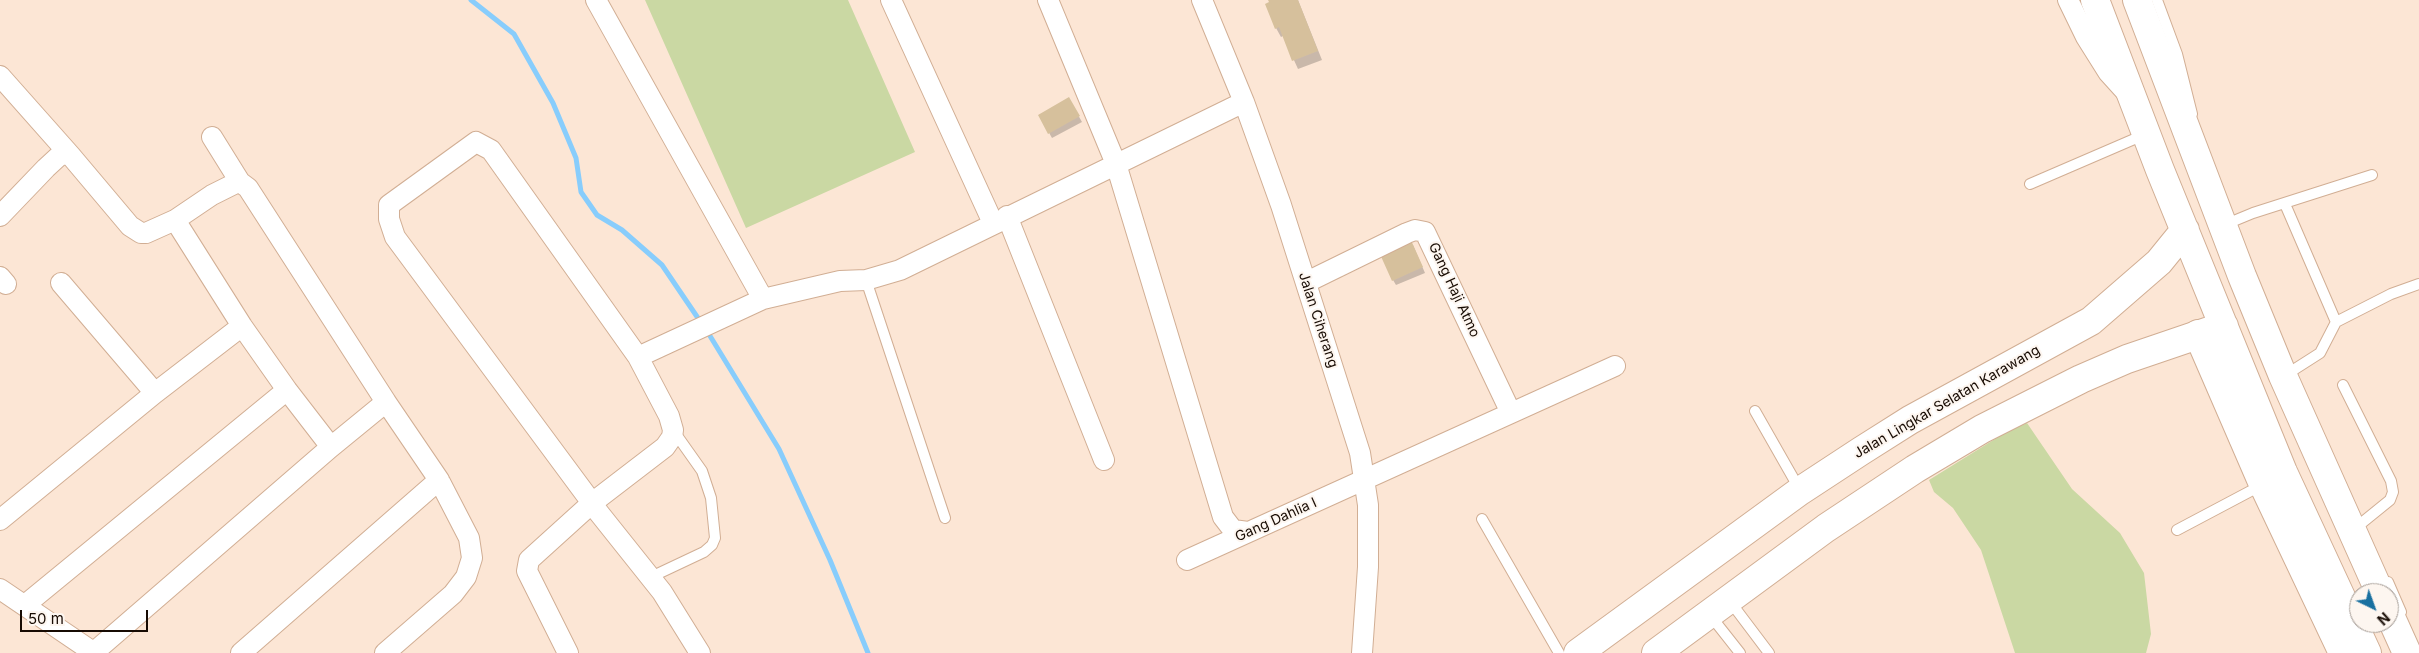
<!DOCTYPE html>
<style>
body{margin:0}
#map{position:relative;width:2419px;height:653px;overflow:hidden;background:#fce6d5;font-family:Inter,sans-serif}
canvas{display:block}
.north{position:absolute;left:2349px;top:583px;width:50px;height:50px;box-sizing:border-box;background:#fdf6f0;border:1px solid #a19891;border-radius:50%;rotate:138deg;font-size:14px;font-weight:700;line-height:20px;text-align:center;color:#170b03}
.north::after{content:'';display:block;margin:auto;width:18px;height:22px;background:#1970a0;clip-path:polygon(50% 0,100% 100%,50% 72%,0 100%)}
.scale{position:absolute;left:20px;top:610px;width:128px;height:22px;box-sizing:border-box;border:2px solid #170b03;border-top:0;padding-left:6px;font-size:15px;line-height:18px;white-space:nowrap;color:#170b03;-webkit-text-stroke:4px #fdf6f0;paint-order:stroke}
</style>
<div id="map">
<canvas width="2419" height="653"></canvas>
<div class="north">N</div>
<div class="scale">50 m</div>
</div>
<script>
const ctx = document.querySelector('canvas').getContext('2d');
ctx.lineJoin = 'round';
function fill(path, color) {
  ctx.fillStyle = color;
  ctx.fill(path, 'evenodd');
}
function shape(rows) {
  const path = new Path2D();
  for (const r of rows) {
    path.moveTo(r[0], r[1]);
    for (let i = 2; i < r.length; i += 2) path.lineTo(r[i], r[i + 1]);
  }
  return path;
}
function trace(path, color, width, dash) {
  ctx.strokeStyle = color;
  ctx.lineWidth = width;
  ctx.lineCap = dash ? 'butt' : 'round';
  ctx.setLineDash(dash || []);
  ctx.stroke(path);
}
function write(font, color, halo, rows, align = 'center') {
  ctx.font = font + ' Inter,sans-serif';
  ctx.lineWidth = 4;
  ctx.setLineDash([]);
  ctx.textBaseline = 'middle';
  ctx.strokeStyle = halo;
  ctx.fillStyle = color;
  for (const [text, x, y, turn = 0] of rows) {
    ctx.save();
    ctx.translate(x, y);
    ctx.rotate((+turn || 0) * Math.PI / 180);
    ctx.textAlign = isNaN(turn) ? turn : align;
    if (halo) ctx.strokeText(text, 0, 0);
    ctx.fillText(text, 0, 0);
    ctx.restore();
  }
}
const green = shape([
 [645,0,848,0,915,152,746,228],
 [2027,423,2072,489,2120,533,2144,573,2151,634,2146,653,2015,653,1981,550,1953,508,1934,492,1929,480,2003,434]
]);
const shadow = shape([
 [1269,0,1298,0,1322,60,1298,69,1283,36,1281,37,1276,28],
 [1069,99,1082,122,1052,138,1039,115],
 [1413,245,1425,273,1396,285,1393,280]
]);
const stream = shape([
 [471,0,514,34,553,103,576,158,581,192,597,215,622,230,662,265,702,324],
 [707,331,779,449,830,560,868,653]
]);
const building = shape([
 [1268,0,1298,0,1318,51,1292,61,1279,27,1275,29,1265,4,1269,2],
 [1069,97,1080,116,1048,134,1038,115],
 [1410,238,1423,267,1392,281,1379,252]
]);
const lane = shape([
 [2157,0,2177,54,2192,114],
 [2030,184,2146,134],
 [2285,204,2336,322],
 [2224,225,2253,213,2372,175],
 [866,280,945,518],
 [2284,376,2320,353,2336,322,2391,294,2419,284],
 [2343,385,2391,481,2393,492,2390,500,2353,530],
 [1755,411,1800,490],
 [1482,519,1559,653],
 [2177,530,2262,485],
 [651,577,704,552,712,545,715,538,711,498,702,471,673,430],
 [2388,582,2401,612],
 [1729,600,1769,653],
 [1710,615,1740,653]
]);
const street = shape([
 [596,0,763,299],
 [891,0,993,223],
 [1048,0,1116,164,1223,517,1233,530,1248,532],
 [1202,0,1244,102,1281,205,1360,453,1368,505,1368,567,1362,653],
 [2068,0,2086,37,2108,72,2127,93],
 [0,76,71,156],
 [212,137,240,182],
 [0,216,46,168,59,156,65,154,71,156,130,226,141,233,146,233,175,220,212,195,234,184,240,182,248,188,386,402,439,480,469,538,472,558,466,577,453,594,385,653],
 [1007,216,1104,460],
 [175,220,242,326,287,390,331,447],
 [0,277,6,284],
 [1307,282,1407,233,1415,230,1425,232,1511,413],
 [61,283,155,393],
 [638,357,763,299,840,281,866,280,900,270,1244,102],
 [0,520,155,393,242,326],
 [1187,560,1615,366],
 [0,589,93,652],
 [25,605,287,390],
 [93,653,331,447,386,402],
 [241,653,439,480],
 [568,653,527,571,529,560,592,503,665,447,672,437,673,430,669,416,638,357,491,150,476,142,389,205,389,219,395,237,592,503,599,513,662,592,700,653]
]);
const secondary = shape([
 [2198,334,2263,484,2343,653]
]);
const primary = shape([
 [2095,0,2160,170,2283,472,2367,653],
 [2137,0,2242,276,2283,376,2380,593],
 [2243,437,2255,403],
 [2389,613,2407,653],
 [1578,653,1800,491,1861,451,1910,420,2091,321,2159,262,2185,230],
 [1656,653,1826,528,1915,469,1982,429,2081,379,2127,359,2224,326]
]);
const streetNames = [
 ["Gang Haji Atmo",1454,290,65],
 ["Jalan Ciherang",1318,320,72],
 ["Jalan Lingkar Selatan Karawang",1947,402,-30],
 ["Gang Dahlia I",1276,520,-24]
];
fill(green, '#cad8a3');
fill(shadow, '#0003');
trace(stream, '#88cdfc', 5);
fill(building, '#d6c09c');
trace(lane, '#d1ae94', 12);
trace(street, '#d1ae94', 22);
trace(secondary, '#d1ae94', 30);
trace(primary, '#d1ae94', 30);
trace(lane, '#fff', 10);
trace(street, '#fff', 20);
trace(secondary, '#fff', 28);
trace(primary, '#fff', 28);
write('14px', '#170b03', '#fdf6f0', streetNames);
</script>
